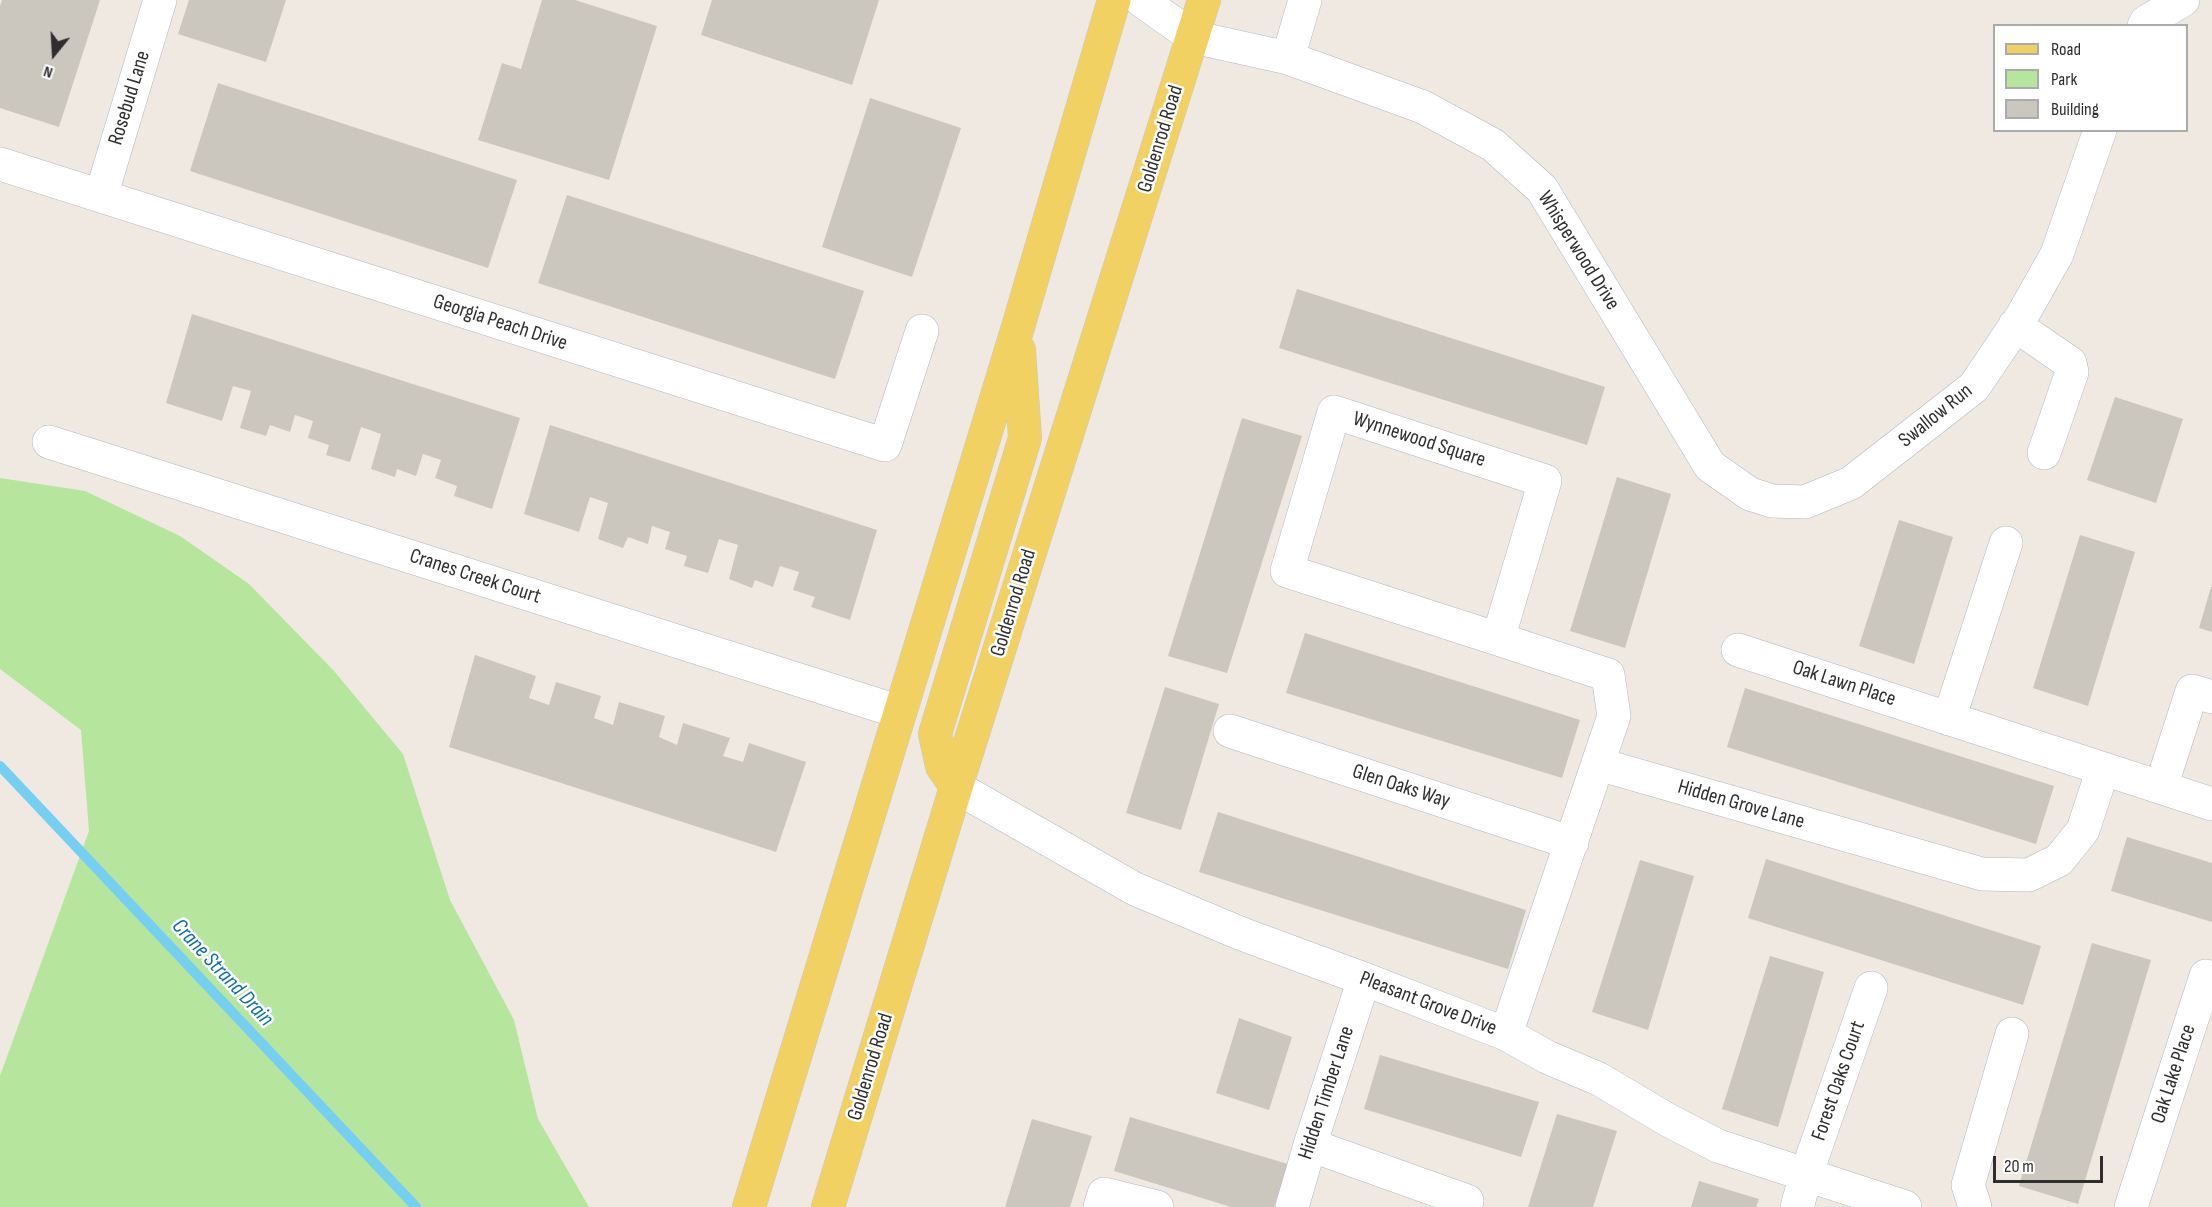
<!DOCTYPE html>
<style>
body{margin:0}
#map{position:relative;width:2212px;height:1207px;overflow:hidden;background:#efe9e1;font-family:"Sofia Sans Condensed",sans-serif}
canvas{display:block}
.legend{position:absolute;left:1993px;top:24px;width:195px;height:108px;box-sizing:border-box;background:#fff;border:2px solid #ababab;margin:0;padding:8px 10px;list-style:none;font-size:18px;color:#2e2e2e}
.legend li{display:flex;align-items:center;gap:12px;height:30px}
.legend b{width:30px;border:2px solid #ababab}
.north{position:absolute;left:24px;top:24px;width:60px;height:60px;-webkit-text-stroke:4px #fff;paint-order:stroke;rotate:198deg;font-size:16px;font-weight:700;line-height:24px;text-align:center;color:#2e2e2e}
.north::after{content:'';display:block;margin:auto;width:21px;height:27px;background:#2e2e2e;clip-path:polygon(50% 0,100% 100%,50% 72%,0 100%)}
.scale{position:absolute;left:1993px;top:1156px;width:110px;height:27px;box-sizing:border-box;border:3px solid #2e2e2e;border-top:0;padding-left:8px;font-size:18px;line-height:21px;white-space:nowrap;color:#2e2e2e;-webkit-text-stroke:4px #fff;paint-order:stroke}
</style>
<div id="map">
<canvas width="2212" height="1207"></canvas>
<ul class="legend">
<li><b style="height:8px;background:#f2d163"></b>Road</li>
<li><b style="height:16px;background:#b6e59e"></b>Park</li>
<li><b style="height:16px;background:#cbc7bf"></b>Building</li>
</ul>
<div class="north">N</div>
<div class="scale">20 m</div>
</div>
<script>
const ctx = document.querySelector('canvas').getContext('2d');
ctx.lineJoin = 'round';
function fill(path, color) {
  ctx.fillStyle = color;
  ctx.fill(path, 'evenodd');
}
function shape(rows) {
  const path = new Path2D();
  for (const r of rows) {
    path.moveTo(r[0], r[1]);
    for (let i = 2; i < r.length; i += 2) path.lineTo(r[i], r[i + 1]);
  }
  return path;
}
function trace(path, color, width, dash) {
  ctx.strokeStyle = color;
  ctx.lineWidth = width;
  ctx.lineCap = dash ? 'butt' : 'round';
  ctx.setLineDash(dash || []);
  ctx.stroke(path);
}
function write(font, color, halo, rows, align = 'center') {
  ctx.font = font + ' "Sofia Sans Condensed",sans-serif';
  ctx.lineWidth = 5;
  ctx.setLineDash([]);
  ctx.textBaseline = 'middle';
  ctx.strokeStyle = halo;
  ctx.fillStyle = color;
  for (const [text, x, y, turn = 0] of rows) {
    ctx.save();
    ctx.translate(x, y);
    ctx.rotate((+turn || 0) * Math.PI / 180);
    ctx.textAlign = isNaN(turn) ? turn : align;
    if (halo) ctx.strokeText(text, 0, 0);
    ctx.fillText(text, 0, 0);
    ctx.restore();
  }
}
const green = shape([
 [0,478,85,491,180,536,249,584,334,671,403,754,450,900,514,1020,538,1119,589,1207,0,1207,0,1076,89,831,81,730,0,669]
]);
const stream = shape([
 [0,766,416,1207]
]);
const building = shape([
 [2,0,100,0,59,127,0,108,0,6],
 [189,0,286,0,266,62,178,34],
 [542,0,575,0,657,26,609,180,478,140,502,63,521,69],
 [712,0,879,0,852,85,701,35],
 [218,83,517,180,488,268,190,171],
 [870,98,961,128,912,277,822,247],
 [567,195,864,291,835,379,538,283],
 [1297,289,1605,387,1587,445,1279,348],
 [192,314,520,418,492,509,454,496,457,486,435,478,441,460,423,454,416,476,397,469,395,477,371,469,381,434,361,427,350,462,326,455,329,445,308,438,313,421,295,415,290,432,270,425,266,436,240,428,251,391,233,386,222,421,166,403],
 [2115,397,2183,419,2156,503,2087,480],
 [1242,418,1302,436,1227,673,1168,656],
 [550,425,877,530,850,620,811,607,815,597,793,590,799,572,780,566,773,587,755,580,752,588,729,579,738,545,719,539,708,573,684,566,687,556,665,549,670,532,652,526,648,544,628,537,623,548,598,539,608,503,590,497,579,532,524,514],
 [1617,477,1671,494,1625,648,1570,631],
 [1899,520,1953,537,1914,664,1859,646],
 [2080,535,2135,552,2088,706,2033,688],
 [2211,587,2212,587,2212,632,2199,628],
 [1305,633,1580,720,1562,778,1286,693],
 [475,655,536,676,529,698,549,705,556,682,601,696,594,718,613,725,619,702,665,716,659,737,677,745,683,723,730,738,723,756,743,762,749,743,806,762,776,852,449,747],
 [1165,687,1219,704,1181,830,1126,813],
 [1745,688,2054,786,2036,844,1727,747],
 [1218,812,1526,910,1508,969,1199,872],
 [2127,837,2212,863,2212,922,2111,891],
 [1766,859,2041,946,2023,1005,1748,918],
 [1640,860,1694,876,1648,1030,1592,1012],
 [2092,943,2151,960,2078,1204,2019,1186],
 [1770,956,1824,972,1778,1127,1722,1109],
 [1239,1018,1292,1037,1269,1110,1216,1093],
 [1380,1055,1539,1102,1521,1157,1364,1109],
 [1557,1114,1617,1131,1593,1207,1528,1207],
 [1130,1117,1288,1164,1274,1207,1231,1207,1114,1171],
 [1032,1119,1092,1136,1070,1207,1005,1207],
 [1699,1181,1759,1199,1756,1207,1691,1207]
]);
const minor = shape([
 [1141,0,1193,37,1288,58,1423,107,1493,145,1542,189,1710,466,1750,494,1772,501,1805,502,1851,483,1974,387,2022,316,2057,254,2100,130],
 [2144,26,2146,22,2183,0],
 [1288,58,1305,0],
 [0,164,885,445,922,331],
 [101,196,160,0],
 [2015,325,2070,363,2072,372,2044,453],
 [49,442,900,712],
 [1498,639,1545,481,1334,412,1287,571,1498,639,1608,675,1614,716,1506,1034],
 [1738,650,2212,804],
 [1949,719,2006,543],
 [1230,731,1572,843],
 [1598,764,1982,874,2029,875,2059,860,2083,830,2103,769],
 [956,787,1135,889,1242,934,1364,979,1506,1034,1547,1057,1599,1079,1668,1120,1718,1146,1905,1207],
 [2161,787,2192,691,2212,697],
 [1310,1145,1467,1201,1465,1207],
 [1100,1207,1104,1194,1157,1207],
 [1292,1207,1310,1145,1364,979],
 [1797,1207,1806,1175,1871,988],
 [1975,1207,1968,1185,2012,1034],
 [2131,1207,2206,976]
]);
const major = shape([
 [956,787,942,766,935,734,1025,438,1019,350],
 [749,1207,1018,327,1114,0],
 [828,1207,956,787,1204,0]
]);
const streetNames = [
 ["Rosebud Lane",130,98,-73],
 ["Goldenrod Road",1161,139,-73],
 ["Whisperwood Drive",1578,251,58],
 ["Georgia Peach Drive",500,323,18],
 ["Swallow Run",1936,416,-39],
 ["Wynnewood Square",1419,440,18],
 ["Cranes Creek Court",475,577,18],
 ["Goldenrod Road",1014,603,-73],
 ["Oak Lawn Place",1844,684,18],
 ["Glen Oaks Way",1401,787,18],
 ["Hidden Grove Lane",1741,805,16],
 ["Pleasant Grove Drive",1428,1004,21],
 ["Goldenrod Road",871,1067,-73],
 ["Oak Lake Place",2174,1074,-72],
 ["Forest Oaks Court",1839,1081,-71],
 ["Hidden Timber Lane",1327,1093,-72]
];
const waterNames = [
 ["Crane Strand Drain",222,973,47]
];
fill(green, '#b6e59e');
trace(stream, '#75cff0', 10);
fill(building, '#cbc7bf');
trace(minor, '#b4b7c1', 34);
trace(major, '#c9c9c9', 34);
trace(minor, '#fff', 33);
trace(major, '#f2d163', 33);
write('21px', '#2e2e2e', '#fff', streetNames);
write('italic 22px', '#0d6fa3', '#fff', waterNames);
</script>
